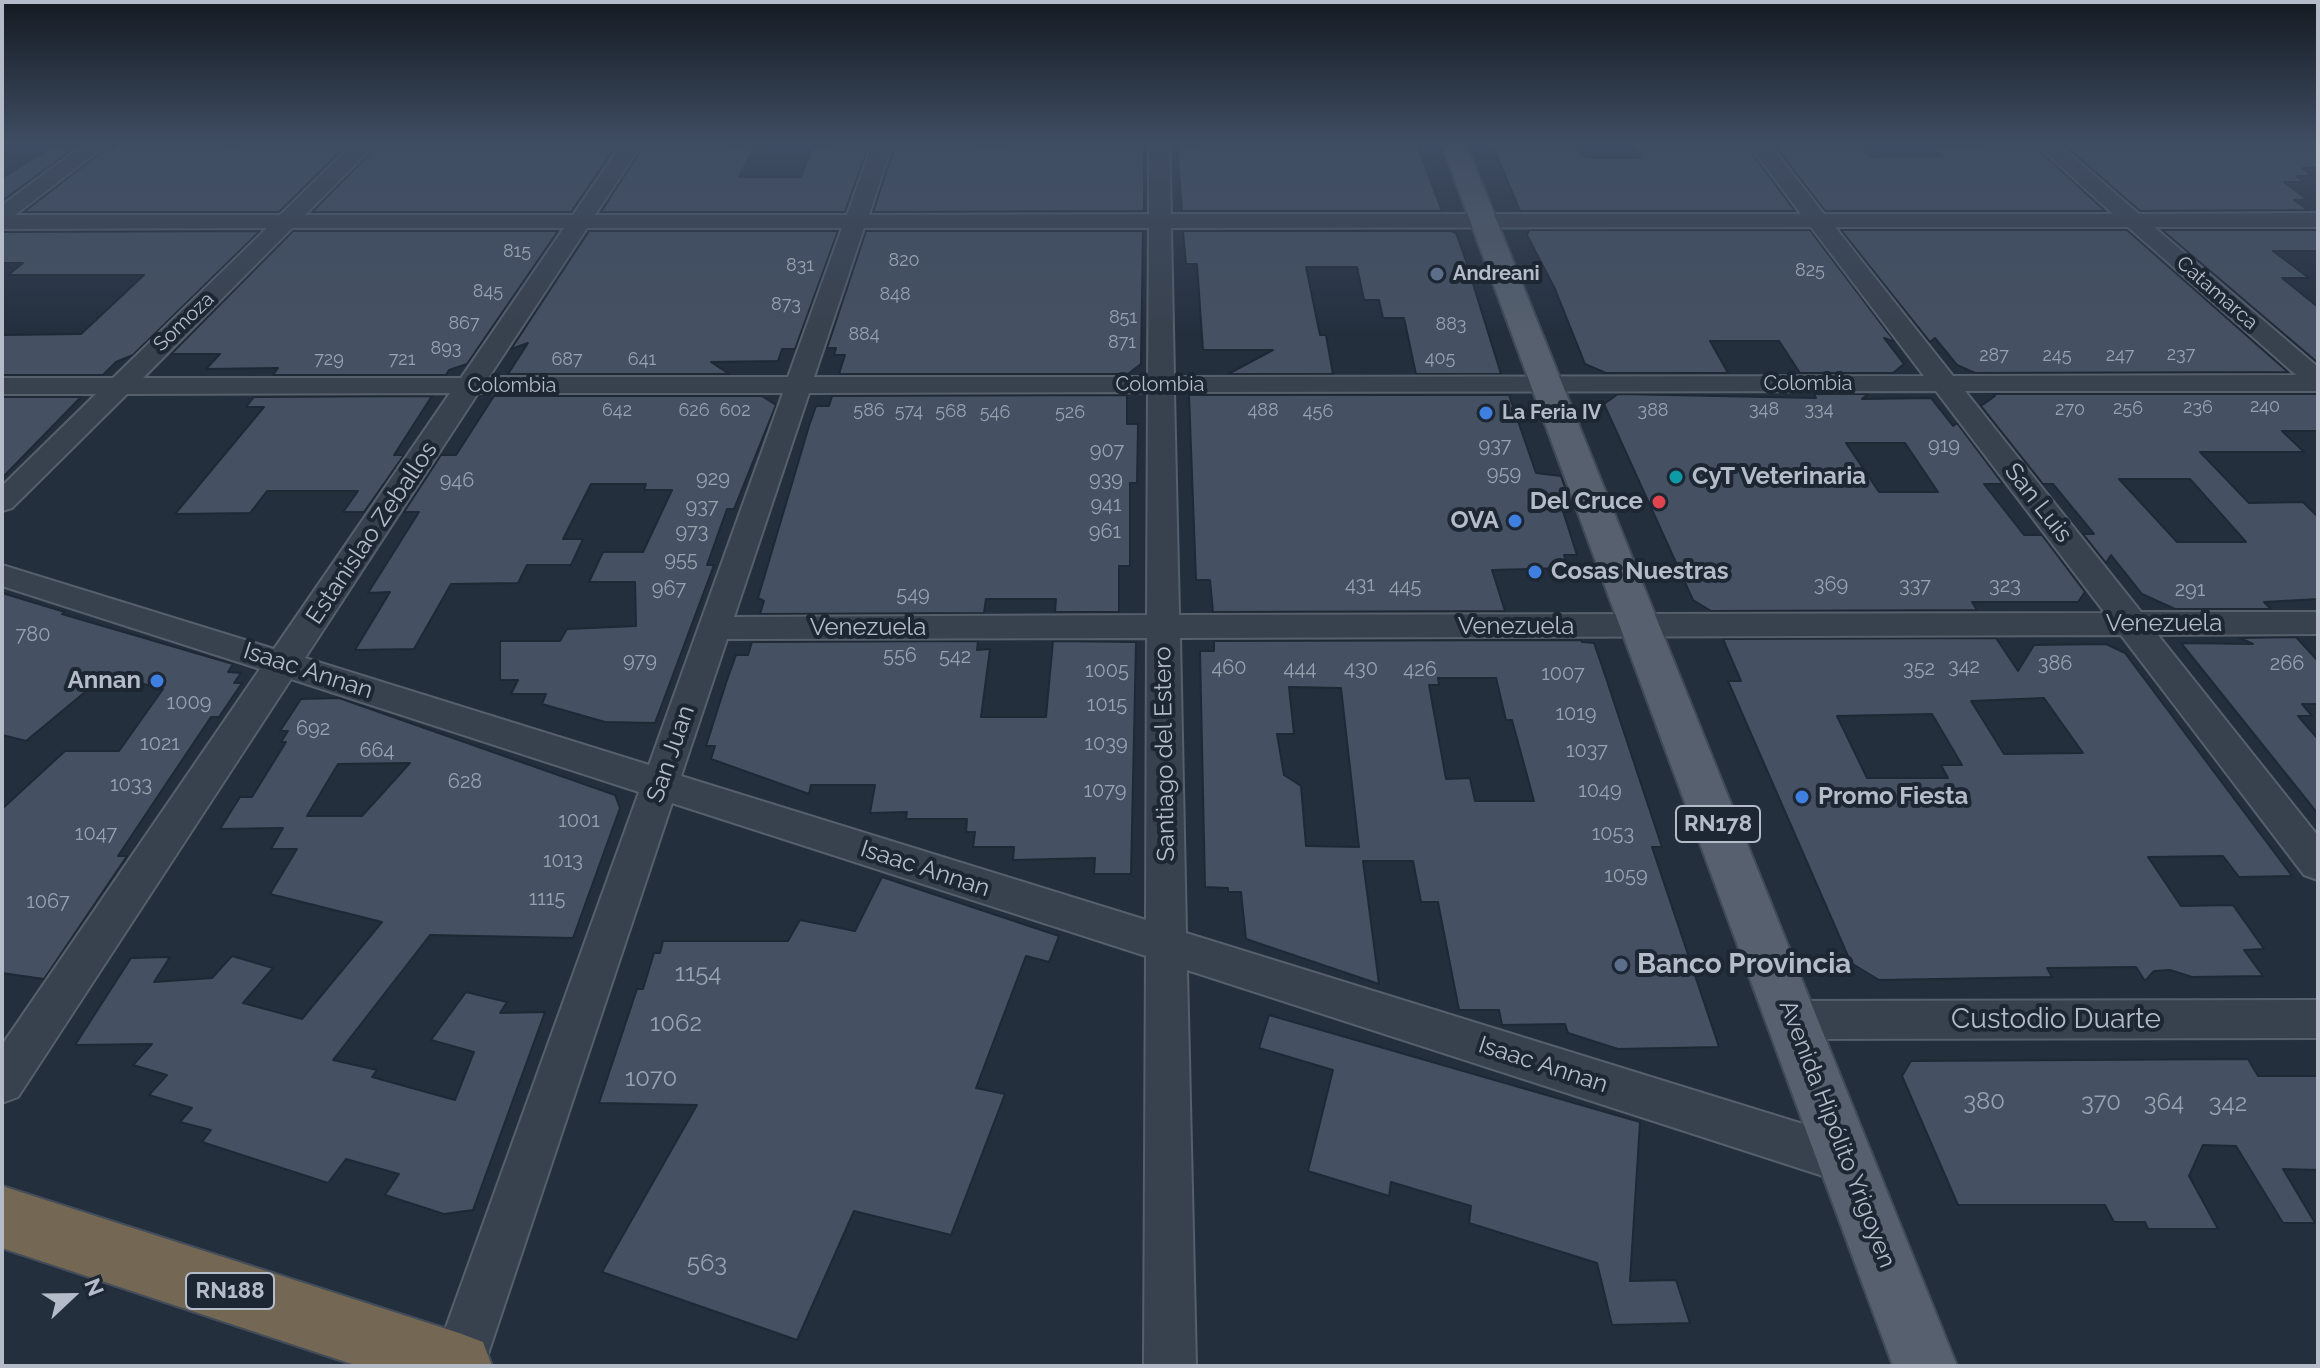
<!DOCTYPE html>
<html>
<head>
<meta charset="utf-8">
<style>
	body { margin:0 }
	#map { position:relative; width:2320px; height:1368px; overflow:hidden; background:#242f3e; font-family:Raleway,sans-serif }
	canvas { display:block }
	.frame { position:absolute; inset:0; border:4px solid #b4bcc9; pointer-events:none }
	.north { position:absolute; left:32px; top:1256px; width:80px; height:80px; -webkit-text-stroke:6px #1d2633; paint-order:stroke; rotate:68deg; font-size:22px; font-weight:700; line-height:32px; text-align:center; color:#b4bcc9 }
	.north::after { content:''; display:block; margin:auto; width:28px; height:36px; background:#b4bcc9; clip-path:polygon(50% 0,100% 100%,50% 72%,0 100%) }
</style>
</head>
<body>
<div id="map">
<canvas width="2320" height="1368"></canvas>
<div class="frame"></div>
<div class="north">N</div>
</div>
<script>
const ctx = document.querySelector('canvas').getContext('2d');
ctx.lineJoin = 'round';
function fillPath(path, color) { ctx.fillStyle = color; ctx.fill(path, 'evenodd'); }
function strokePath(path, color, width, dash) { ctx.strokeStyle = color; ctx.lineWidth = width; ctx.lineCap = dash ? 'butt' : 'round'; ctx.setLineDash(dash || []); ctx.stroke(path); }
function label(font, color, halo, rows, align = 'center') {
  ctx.font = font + ' Raleway,sans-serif'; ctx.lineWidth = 8; ctx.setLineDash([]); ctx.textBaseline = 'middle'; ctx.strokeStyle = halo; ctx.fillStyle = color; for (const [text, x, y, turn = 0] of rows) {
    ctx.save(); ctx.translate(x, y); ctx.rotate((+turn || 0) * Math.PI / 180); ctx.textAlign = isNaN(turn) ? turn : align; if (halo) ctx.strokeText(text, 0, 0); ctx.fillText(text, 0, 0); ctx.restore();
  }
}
const building = new Path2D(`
	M123 142H221L217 146 348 144 279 212H24L106 148H114Z
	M388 142H619L571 212H312L379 144Z
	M646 142H730L727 146H755L739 177H801L812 148 837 149 840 142H870L845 212H601Z
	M896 142H973L972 147H1010L1018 142H1138V147H1144V211L873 212Z
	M1202 142H1416L1442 211H1182L1177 147H1203Z
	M1491 142H1572L1586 158H1641L1633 145 1744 142 1795 211H1520Z
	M1772 142 1861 145 1871 157 1941 156 1932 148H1985L1979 142H2031L2105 211H1825Z
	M2061 142H2298L2318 147V168H2302L2312 176H2296L2304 182H2284L2308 200H2294L2308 210 2140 211Z
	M48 149H73L2 201V178Z
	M1529 230H1810L1895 342 1884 338 1904 364 1893 373H1800L1779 341H1710L1728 373H1606L1585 364 1555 289 1527 235Z
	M1841 230H2127L2288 372 1975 373 1957 365 1935 338 1930 342Z
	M2162 230H2318V251H2273L2309 278H2282L2318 307V363Z
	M260 231 133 355 116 362 103 375H2V335L81 334 144 275H8L23 263H2V232Z
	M293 231H558L467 364 449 370 446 375H273L278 368 206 369 220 354H171Z
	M589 231H838L795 349H782L778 361 711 362 729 374H508L528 343 511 349Z
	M866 231H1143L1141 364 1128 374H839L845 355H834L836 348H827Z
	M1183 231H1451L1456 233 1465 258 1501 374H1416L1404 318H1383L1379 300H1364L1357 267H1306L1320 335H1326L1333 374H1228L1273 350H1203L1197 264H1186Z
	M1618 394 1816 398 1814 394H1868L1862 399 1931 398 1953 426 1957 423 2003 484H1984L2024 535H2042L2085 592 2078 602H1972L1977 610 1711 611 1693 600 1604 404ZM1846 443H1905L1938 492H1879Z
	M1993 394H2318V431H2282L2304 452H2200L2249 503 2303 502 2318 517V599L2264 602 2271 609H2175L2142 594 2111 555 2106 563 2083 534H2094L2053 484H2043L1981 406 1995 396ZM2119 479H2190L2246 542H2177Z
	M1127 395V424H1138L1137 483H1130V566H1119V612H1055L1056 599H986L984 613 760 614 764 601 758 598 809 426 816 406H829L832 396Z
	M1189 395H1509L1536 473 1561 476 1571 505H1561L1577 555H1564L1568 568 1492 570 1505 611 1213 612 1210 580H1196Z
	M432 396 394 455H404L364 512H343L358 491H267L250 513 175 514 264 407H246L254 397Z
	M494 396H762L776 405 734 509H727L707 565H714L655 723 605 722 542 704 546 694H511L518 680H500V641H560L567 629 636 626 635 582H589L603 552H643L672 490H644L646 484H591L563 539H583L571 565H527L518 583 451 584 414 649 355 650 390 592 368 593 419 512H404L441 455H456Z
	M2 397H81L2 478Z
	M2 593 65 612 62 614 233 664 228 672 241 673 234 683H242L219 717H211L164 787 118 856H127L44 979 2 973V809L65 751H119L163 689 125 679 102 678 26 741 2 735Z
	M2296 637 2318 661V704H2302L2312 716H2298L2318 739V814L2181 643 2253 644 2240 638Z
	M1996 638 2018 671 2034 645 2106 644 2125 653 2292 876 2239 877 2223 856 2148 857 2181 906 2233 905 2264 949 2244 950 2263 976 2192 977 2170 970 2154 971 2145 981 2136 967 2047 968 2052 977 1879 980 1851 963 1728 681H1741L1723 639ZM2044 698 2083 753 2004 754 1971 701ZM1932 714 1962 765H1941L1948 778H1867L1837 716Z
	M1581 640 1582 642 1594 643 1602 666 1662 847H1652L1719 1047 1618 1049 1568 1033 1565 1024 1502 1025 1499 1010H1459L1438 902H1421L1413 861H1363L1379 984 1246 939 1241 892H1228V888L1205 887 1200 651H1214V641ZM1438 678H1496L1506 720H1512L1534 801H1475L1470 778 1446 779 1429 685H1439ZM1289 687 1341 688 1359 847 1306 846 1301 786 1284 775 1277 734H1294Z
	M978 641 977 650 990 649 981 717H1046L1053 641 1136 642 1131 874H1094L1095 858 1013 860 1014 847H973L975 832H966L967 819H906L907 812 870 813 875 785H811L809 794 711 759 715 746H706L726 683 736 655H748L752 642Z
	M339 698 615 795 620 808 573 938 430 935 333 1060 377 1070 372 1077 455 1100 474 1052 431 1040 466 992 507 1002 500 1013 545 1012 473 1210 444 1214 385 1195 399 1174 346 1159 328 1183 202 1142 211 1130 180 1122 192 1108 149 1095 167 1075 133 1065 152 1044 75 1045 131 958 170 957 154 982 212 978 232 956 273 968 243 1003 302 1019 382 922 270 894 297 849H271L283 828 220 829 240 797H252L286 742H281L288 731H280L301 699ZM410 763 362 816H307L338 764Z
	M882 877 1059 936 1049 962 1026 956 976 1088 1005 1094 951 1235 854 1211 797 1340 602 1272 697 1105 599 1103 637 989H643L654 953H660L663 941H788L800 920 855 931Z
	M1269 1015 1640 1122 1630 1281 1676 1280 1690 1323 1612 1325 1597 1263 1469 1223 1471 1206 1391 1182 1389 1196 1308 1171 1333 1070 1259 1048Z
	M2248 1059 2258 1076H2318V1170L2283 1169 2315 1223H2283L2236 1146 2203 1145 2189 1176 2218 1229H2148L2145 1222H2114L2105 1205H1958L1902 1076 1911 1061Z`);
fillPath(building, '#455162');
strokePath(building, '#1f2835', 2);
const minor = new Path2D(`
	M87 142H110L15 215H280L355 142H377L305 215H573L623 142H643L595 215H847L873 142H893L869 215 1149 214V142H1169L1171 214H1801L1747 142H1768L1824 214H2113L2034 142H2056L2139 214 2318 213V227H2154L2318 367V391H1965L2141 612H2318V634L2158 635 2318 836V880L2304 875 2121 635 1180 638 1186 933 1848 1138 1864 1145 1871 1161 1864 1177 1848 1184 1187 970 1196 1366H1144L1146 956 672 803 484 1366H432L639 792 291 679 18 1097 2 1103V1045L260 669 2 586V565L274 649 450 393 127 394 12 508 2 511V486L96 394H2V378H113L267 228 2 229V205ZM1811 227 1924 376 1174 377 1171 228ZM1835 227H2128L2296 375 1953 376ZM292 228H564L461 378H143ZM587 228H842L788 377H489ZM864 228H1149L1148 377H814ZM1936 391 2105 613 1179 615 1174 392ZM1148 392 1147 615 734 617 809 393ZM478 393H783L649 765 305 658ZM1147 638 1146 920 681 776 727 639Z
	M2318 1000V1038L1793 1039 1778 1034 1772 1020 1778 1006 1793 1001Z`);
const major = new Path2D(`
	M1441 142H1465L1957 1366H1893Z`);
const highway = new Path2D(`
	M2 1186 459 1333 483 1342 492 1366H358L2 1248Z`);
strokePath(minor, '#565f6c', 4);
strokePath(major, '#414a57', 4);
strokePath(highway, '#434c59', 4);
fillPath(minor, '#38414e');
fillPath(major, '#56606e');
fillPath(highway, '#746855');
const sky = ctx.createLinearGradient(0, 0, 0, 334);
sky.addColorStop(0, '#141a22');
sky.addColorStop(0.43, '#3f4d63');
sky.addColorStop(1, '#3f4d6300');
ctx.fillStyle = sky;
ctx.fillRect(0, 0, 2320, 334);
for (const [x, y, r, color] of [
	[1437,274,8,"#5c6f8a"],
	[1486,413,8,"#3f7fe0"],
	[1676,477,8,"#0f9aa8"],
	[1659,502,8,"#e0444e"],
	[1515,521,8,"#3f7fe0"],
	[1535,572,8,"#3f7fe0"],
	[157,681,8,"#3f7fe0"],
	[1802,797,8,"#3f7fe0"],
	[1621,965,8,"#5c6f8a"]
]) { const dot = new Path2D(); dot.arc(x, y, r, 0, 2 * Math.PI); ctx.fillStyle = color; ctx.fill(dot); strokePath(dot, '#1d2633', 3); }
label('18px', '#98a1af', null, [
	["815",517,252],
	["820",904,261],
	["831",800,266],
	["825",1810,271],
	["845",488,292],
	["848",895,295],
	["873",786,305],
	["851",1123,318],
	["867",464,324],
	["883",1451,325],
	["884",864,335],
	["871",1122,343],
	["893",446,349],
	["237",2181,355],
	["287",1994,356],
	["245",2057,356],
	["247",2120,356],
	["405",1440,359],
	["729",329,360],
	["721",402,360],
	["687",567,360],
	["641",642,360],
	["240",2265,407],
	["236",2198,408],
	["256",2128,409],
	["348",1764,410],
	["334",1819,410],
	["270",2070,410],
	["642",617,411],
	["626",694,411],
	["602",735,411],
	["586",869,411],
	["488",1263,411],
	["388",1653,411],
	["574",909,412],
	["568",951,412],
	["456",1318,412],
	["546",995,413],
	["526",1070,413]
]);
label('bold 20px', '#b4bcc9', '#1d2633', [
	["Andreani",1453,274],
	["La Feria IV",1502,413]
], 'left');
label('20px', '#b4bcc9', '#1d2633', [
	["Catamarca",2217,293,41],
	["Somoza",184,322,-44],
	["Colombia",1808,384],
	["Colombia",1160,385],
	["Colombia",512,386]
]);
label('20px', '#98a1af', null, [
	["937",1495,446],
	["919",1944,446],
	["907",1107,451],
	["959",1504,474],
	["929",713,479],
	["939",1106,480],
	["946",457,481],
	["941",1106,505],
	["937",702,507],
	["973",692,532],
	["961",1105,532],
	["955",681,560],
	["431",1360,585],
	["369",1831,585],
	["337",1915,586],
	["323",2005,586],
	["445",1405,587],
	["967",669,589],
	["291",2190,590],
	["549",913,595],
	["780",33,635],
	["556",900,656],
	["542",955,657],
	["979",640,661],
	["386",2055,664],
	["266",2287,664],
	["342",1964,667],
	["460",1229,668],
	["444",1300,669],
	["430",1361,669],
	["352",1919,669],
	["426",1420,670],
	["1005",1107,671],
	["1007",1563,674],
	["1009",189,703],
	["1015",1107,705],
	["1019",1576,714],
	["692",313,729],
	["1021",160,744],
	["1039",1106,744],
	["664",377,751],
	["1037",1587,751],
	["628",465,782],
	["1033",131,785],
	["1079",1105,791],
	["1049",1600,791],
	["1001",579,821],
	["1047",96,834],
	["1053",1613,834],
	["1013",563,861],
	["1059",1626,876],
	["1115",547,899],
	["1067",48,902]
]);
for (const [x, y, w] of [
	[1718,824,84],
	[230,1291,88]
]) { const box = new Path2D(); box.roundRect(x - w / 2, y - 18, w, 36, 6); ctx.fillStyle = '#1d2633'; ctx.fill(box); strokePath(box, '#b4bcc9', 2); }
label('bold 22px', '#b4bcc9', null, [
	["RN178",1718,824],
	["RN188",230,1291]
]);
label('bold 24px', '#b4bcc9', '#1d2633', [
	["CyT Veterinaria",1692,477],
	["Del Cruce",1643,502,"right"],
	["OVA",1499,521,"right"],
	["Cosas Nuestras",1551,572],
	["Annan",141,681,"right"],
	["Promo Fiesta",1818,797]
], 'left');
label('24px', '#b4bcc9', '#1d2633', [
	["San Luis",2038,503,52],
	["Estanislao Zeballos",372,533,-56],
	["Venezuela",2164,624],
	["Venezuela",1516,627],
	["Venezuela",868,628],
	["Isaac Annan",308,671,18],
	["San Juan",671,754,-71],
	["Santiago del Estero",1165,754,-91],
	["Isaac Annan",925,869,18],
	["Isaac Annan",1543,1065,18],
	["Avenida Hipólito Yrigoyen",1837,1134,69]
]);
label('24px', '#98a1af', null, [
	["1154",698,974],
	["1062",676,1024],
	["1070",651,1079],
	["380",1984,1102],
	["370",2101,1103],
	["364",2164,1103],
	["342",2228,1104],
	["563",707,1264]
]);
label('bold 28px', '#b4bcc9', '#1d2633', [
	["Banco Provincia",1637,965]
], 'left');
label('28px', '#b4bcc9', '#1d2633', [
	["Custodio Duarte",2056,1020]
]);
</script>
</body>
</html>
